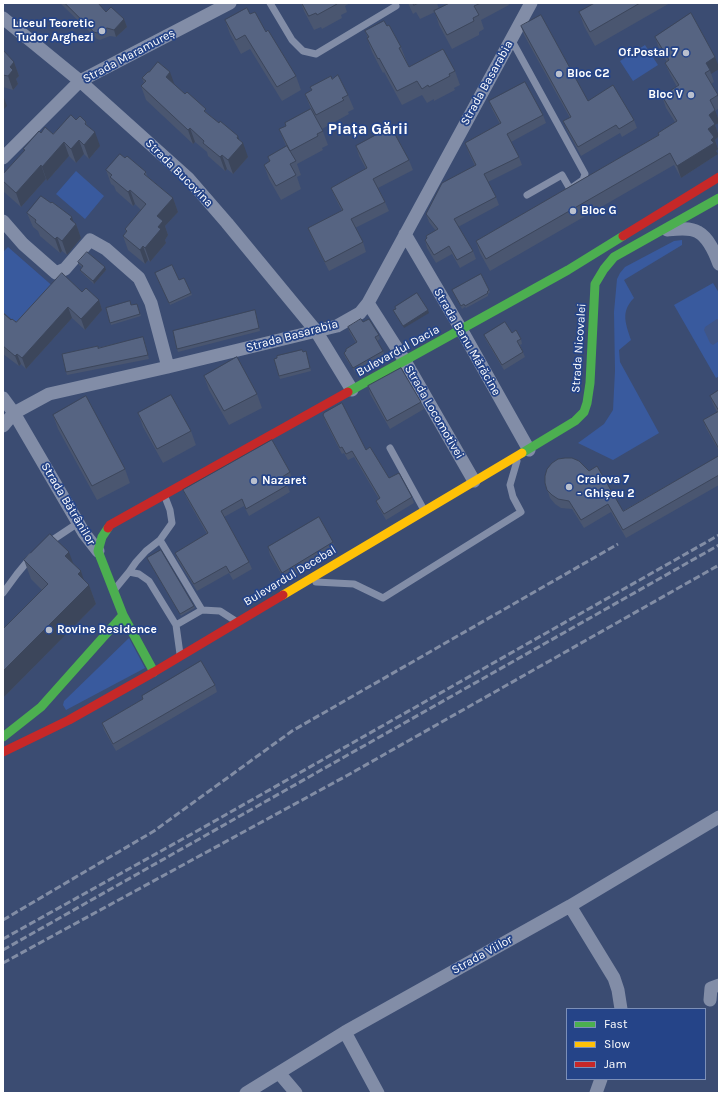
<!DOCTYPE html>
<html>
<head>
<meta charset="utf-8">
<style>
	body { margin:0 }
	#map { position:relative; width:722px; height:1096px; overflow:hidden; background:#3b4c72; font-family:Karla,sans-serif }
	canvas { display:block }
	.frame { position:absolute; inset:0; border:4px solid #fff; pointer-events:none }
	.legend { position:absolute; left:566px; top:1008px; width:140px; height:72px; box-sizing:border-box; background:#254488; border:1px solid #7c8fb8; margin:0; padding:5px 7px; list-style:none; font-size:12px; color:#fff }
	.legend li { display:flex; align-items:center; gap:8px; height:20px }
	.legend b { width:20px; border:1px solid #7c8fb8 }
</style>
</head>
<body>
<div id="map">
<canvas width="722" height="1096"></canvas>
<div class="frame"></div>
<ul class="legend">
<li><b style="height:5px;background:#4caf50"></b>Fast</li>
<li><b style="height:5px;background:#ffc107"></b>Slow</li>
<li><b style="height:5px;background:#c62828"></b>Jam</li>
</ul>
</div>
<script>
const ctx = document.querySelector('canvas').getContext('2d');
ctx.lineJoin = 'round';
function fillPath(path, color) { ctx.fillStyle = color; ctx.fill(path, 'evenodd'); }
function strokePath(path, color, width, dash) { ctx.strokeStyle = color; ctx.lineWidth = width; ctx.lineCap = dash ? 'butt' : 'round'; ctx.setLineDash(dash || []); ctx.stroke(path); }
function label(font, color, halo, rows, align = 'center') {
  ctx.font = font + ' Karla,sans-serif'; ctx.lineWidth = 3.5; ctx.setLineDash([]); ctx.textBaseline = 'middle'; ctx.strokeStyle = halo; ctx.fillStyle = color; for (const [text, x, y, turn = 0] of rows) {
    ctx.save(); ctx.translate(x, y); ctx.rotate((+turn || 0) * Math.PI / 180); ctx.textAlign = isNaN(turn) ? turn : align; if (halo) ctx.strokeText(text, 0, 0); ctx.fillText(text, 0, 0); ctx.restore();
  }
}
fillPath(new Path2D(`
	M645 45 658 65 633 81 620 61Z
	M76 171 104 196 85 219 56 194Z
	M682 240V245L624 280 634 298C620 312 626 324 631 340L619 350 620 362 659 433 613 460 578 443 604 424 613 410 615 371 614 312 617 279 620 273 625 267 674 241Z
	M8 247 56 289 22 328 3 312V252Z
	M713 283 719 293V376L716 378 674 305Z
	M129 638 145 668 66 710 63 705 64 701Z`), '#395a9e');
fillPath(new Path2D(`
	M717 319 719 320V341L713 345 710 343 704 330 705 327Z`), '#405687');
strokePath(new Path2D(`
	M270 3 292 40 303 51 316 54 396 6
	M511 39 585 174 583 180 570 189 562 175 527 195
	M390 448 424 510
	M160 540 202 610 220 611 234 620
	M48 543 78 523
	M129 572 136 562 146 551 160 540 172 523 170 510 165 497
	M316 582 354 584 383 598 521 512 513 497 510 485 517 461
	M115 589 129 572 139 574 149 581 176 625 180 654
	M3 593 17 574 31 557
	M176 625 202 610`), '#828da7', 7);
strokePath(new Path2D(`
	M3 18 80 81 188 178 227 223 316 331 352 390
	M3 158 80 81 230 3
	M3 221 23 244 56 273 65 269 90 240 106 249 139 278 151 303 168 367
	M667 230C676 229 690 227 698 232 709 238 715 253 719 264
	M405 234 465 336 529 450
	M368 303 405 361 474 481
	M3 398 14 413 84 533 98 551
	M3 426 14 413 49 394 168 367 337 326 360 313 368 303 531 3
	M570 906 614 978 618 990 621 1009
	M710 1000 711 988 719 985
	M345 1032 378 1093
	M279 1073 296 1093
	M246 1093 345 1032 570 906 719 817
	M596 1093 601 1079`), '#828da7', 13);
strokePath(new Path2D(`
	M348 392 568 270 623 236
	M522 453 575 421 584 412 587 403 590 383 595 284 604 269 614 257 719 198
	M108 528 102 537 98 551 123 615 154 672
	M3 737 41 707 123 615`), '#4caf50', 9);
strokePath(new Path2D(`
	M283 595 522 453`), '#ffc107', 9);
strokePath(new Path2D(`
	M623 236 719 177
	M108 528 110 525 348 392
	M3 752 69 720 154 672 283 595`), '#c62828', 9);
strokePath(new Path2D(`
	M3 920 154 831 292 731 618 544
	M3 939 197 831 719 535
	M3 950 719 545
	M3 963 348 775 719 565`), '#828da5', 3, [7, 3]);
fillPath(new Path2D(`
	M60 3H98L106 12 124 19 127 27 116 37 110 36 100 40 97 39Z
	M301 3H350L345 6 347 12 341 15 342 18 322 29 321 27 314 30 304 11Z
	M408 3H437L439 9 450 3H508L509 5 481 20 484 29 479 32V35L452 49 439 25 435 12 420 19 416 12 413 14Z
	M595 3H670L595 46 584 26 579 12Z
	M691 13 714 82 711 84 719 99V108L715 111 719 121V123L715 125 719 136 715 140 718 149 716 151 718 154 681 178 674 165 490 271 480 253 476 241 659 135 658 133 675 122 666 108 662 96 677 87 670 74 665 63 667 62 659 48 655 37Z
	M250 14 266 32 296 76 301 90 282 101 250 49 241 54 230 34 225 20Z
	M387 26 401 47 406 60 409 67 455 71 460 85 454 88 455 90 434 101V99L427 103 422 95 402 105 384 72 383 73 372 52 367 38H368L365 31Z
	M521 26 588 101 634 120 637 128 622 137 620 133 581 156 567 130 563 121 570 118 524 35Z
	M3 50 14 62 19 76 16 79 18 84 13 90 3 87Z
	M142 78 175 85 219 123 240 140 248 157 233 174 227 169 225 171 208 156 207 152 195 142 193 144 146 100 141 86 144 83Z
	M332 79 348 95 354 109 348 112 349 114 322 129 328 145 322 148 323 150 297 164 301 175 297 177 301 189 281 200 269 179 264 165 269 162 268 157 286 146 279 129 286 126 285 123 311 109 305 94 312 90 310 87Z
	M489 101 543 115 546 123 511 142 519 157 522 165 488 182 496 197 499 205 458 227 473 251 476 259 460 268 452 254 436 263 427 248 425 240 427 238 426 236 436 231 429 222 426 214 475 166 468 151 465 143 500 124 492 109Z
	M76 120 86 122 87 126 100 146 89 159 84 154 76 163 69 156 47 181 46 179 21 207 4 192 3 188V174L24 151 23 149 41 133 53 134Z
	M356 146 409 160 413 170 378 188 385 202 389 211 355 228 363 242 366 252 329 271 312 238 308 228 342 211 335 197 331 188 366 169 359 156Z
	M125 158 146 172 147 176 173 198 178 212 165 226 168 235 165 240 166 243 150 262 148 260 145 264 128 250 123 236 126 232 125 229 141 210 135 204 133 206 116 191 114 186 111 184 106 170Z
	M27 213 73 222 76 224 81 238 67 255 62 251 60 253 40 236 38 231 33 227Z
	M78 262 106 270 94 284 81 272 80 270 82 267 79 265Z
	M156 276 179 280 191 293 192 295 170 305Z
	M452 290H489L490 292 488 294V296L466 308 465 307 462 309Z
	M82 292 99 300 102 310 85 330 72 318 26 369 21 364 19 366 3 354V313L11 320 16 322Z
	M137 304 141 316 111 325 106 308 132 305Z
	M255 310 260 331 178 352 177 349Z
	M363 322 379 335 380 339 377 341 383 351 385 356 355 372 345 357 344 353 356 343 349 331 348 327Z
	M512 333 521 339 522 344 520 345 523 352 525 357 504 370 486 340 484 335Z
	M144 340 149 359 67 375 66 372 98 348Z
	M306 351 311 371 280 379 279 376 277 358Z
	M204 376 257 394 262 408 229 425 209 390Z
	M368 386 421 402 424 409 390 429 370 394Z
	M719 390V451L706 428 703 420 717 412 713 404 710 396Z
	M138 413 191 431 196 445 163 463 143 427Z
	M53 415 125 469 130 483 97 500 58 429Z
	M323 415 366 450 389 478 412 497 414 503 386 520 378 506 376 501 379 499 354 457 348 460 344 453 342 454 325 421Z
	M719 456V485L626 538 611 512 584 528 572 509 561 508 555 504 550 498 545 483V476L623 511Z
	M290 472 292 479 286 483 290 492 249 516 244 506 224 517 249 562 252 569 233 580 229 573 197 591 177 559 175 553 207 534 186 497 183 490Z
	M333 542 336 550 285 580 270 555 268 547Z
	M147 558 194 606 195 608 181 616Z
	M24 560 73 564 81 571 83 579 89 585 96 604 3 698V629L42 590 31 579Z
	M215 685 217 692 116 751 104 730 102 723 143 699 142 696Z`), '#4a5670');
fillPath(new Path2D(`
	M124 19 127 27 116 37 114 30Z
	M715 57 719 67V69L711 74 710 70 706 63Z
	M14 62 19 76 16 79 18 84 13 90 8 76 10 67Z
	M170 72 175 86 166 77Z
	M3 95 7 106 3 110Z
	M715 110 719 121V123L715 125 719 136 715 140 718 149 716 151 718 154 681 178 677 166 709 115Z
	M190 128 195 142 193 144 188 130Z
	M95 132 100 146 89 159 84 145Z
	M238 136 241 145 243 143 248 157 233 174 228 160 237 138Z
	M79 140 84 154 76 163 71 149Z
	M64 142 69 156 47 181 42 167Z
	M222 155 227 169 225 171 220 157Z
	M41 165 46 179 21 207 16 193Z
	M130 190 135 204 133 206 128 192Z
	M173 198 178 212 165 226 168 235 165 240 166 243 150 262 145 248 157 216Z
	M72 217 75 226 76 224 81 238 67 255 62 241 70 219Z
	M57 237 62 251 60 253 55 239Z
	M143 246 148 260 145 264 140 250Z
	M105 267 106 270 94 284 93 281Z
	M99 300 102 310 85 330 81 319Z
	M68 307 72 318 26 369 22 358Z
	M428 310 429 313 404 328 403 326Z
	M17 354 21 364 19 366 15 356Z
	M69 552 76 571 65 556Z
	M81 571 86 587 89 585 96 604 3 698V671L78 574Z`), '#3c465b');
const building = new Path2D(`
	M65 3H98L106 12 111 7 124 19 114 30 107 28 97 33 94 32Z
	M302 3H337V4L317 15 316 13 309 16Z
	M413 3H419L414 5Z
	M450 3H481L474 6 479 15 473 18 474 21 447 35 434 11Z
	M595 3H640L590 32 579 12Z
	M247 8 250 14 255 12 266 32 268 30 296 76 277 87 245 35 236 40 225 20Z
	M691 13 715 57 706 63 710 70 705 73 718 95 710 100 715 110 709 115 715 124 708 129 714 137 711 140 714 143 677 166 670 153 486 259 476 241 659 135 658 133 677 121 662 96 679 85 665 63 669 60 655 37Z
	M541 15 588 101 613 85 634 120 619 129 616 125 578 147 563 121 571 117 521 26Z
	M384 21 387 26 389 25 401 47 399 48 409 67 443 49 455 71 449 74 450 76 429 87 428 85 422 89 417 81 397 91 379 58 378 59 367 38 369 37 365 31Z
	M3 50 14 62 10 67 13 70 8 76 3 75Z
	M158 62 170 72 166 77 185 94 187 92 206 109 204 111 219 123 220 121 238 136 237 138 243 143 228 160 222 155 220 157 203 143 204 141 190 128 188 130 141 86 146 81 142 78 148 72H149Z
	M338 75 348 95 342 98 344 100 316 115 305 94 312 90 310 87 331 76 332 79Z
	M525 82 543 115 507 134 519 157 484 174 496 197 454 219 473 251 457 260 449 246 434 255 425 240 427 238 426 236 438 229 426 214 442 183 476 165 465 143 501 123 489 101Z
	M311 109 323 131 317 134 318 136 290 151 279 129 286 126 285 123Z
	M71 115 76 120 80 116 86 122 85 124 95 132 84 145 79 140 71 149 64 142 42 167 41 165 16 193 3 181V174L25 150 23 149 39 131 41 133 45 127 53 134Z
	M391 127 409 160 373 179 385 202 351 219 363 242 325 262 308 228 343 210 331 188 367 168 356 146Z
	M287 146 296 161 290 164 296 175 276 186 264 165 270 161 268 157Z
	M120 154 125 158 127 156 146 172 144 174 173 198 157 216 163 221 158 227 161 229 145 248 143 246 140 250 123 236 127 231 125 229 146 204 130 190 128 192 110 177 112 175 106 170Z
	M41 196 51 203 52 202 72 217 70 219 76 224 62 241 57 237 55 239 35 222 36 220 27 213Z
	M87 252 105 267 93 281 80 270 83 266 78 262Z
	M172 265 179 280 184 278 191 293 169 303 155 273Z
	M62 273 82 292 86 288 99 300 81 319 68 307 22 358 17 354 15 356 3 346V313L11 320 12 319 16 322Z
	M481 274 489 290 487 292 488 293 465 306 464 304 461 306 452 290Z
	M417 293 428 310 403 326 393 310 396 309 395 307Z
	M130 301 131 305 137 304 140 314 110 323 106 308Z
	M255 310 259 328 177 349 173 331Z
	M361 319 363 322 369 319 379 335 375 337 383 351 353 368 344 353 346 351V349L357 342 348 327Z
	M505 322 512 333 516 330 521 339 517 341 523 352 502 365 484 335Z
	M143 337 148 355 66 372 62 354 98 346V348Z
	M302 350 303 352 306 351 310 368 279 376 274 359 277 358V356Z
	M237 357 257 394 224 411 204 376Z
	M401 368 421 402 387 421 368 386Z
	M719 390V449L703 420 719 411 710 396Z
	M171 395 191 431 157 449 138 413Z
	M86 396 125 469 92 486 53 415Z
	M342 403 366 450 370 447 389 478 399 473 412 497 384 514 376 501 380 498 352 451 346 454 342 447 340 448 323 415 324 413Z
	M272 440 290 472 282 477 288 485 246 509 242 499 221 511 249 562 230 573 226 566 194 584 175 553 208 533 183 490Z
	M719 456V475L623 530 608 504 581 520 569 501 558 499 552 495 547 490 545 483V476L547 469 552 463 558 459 565 458H572L579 461 589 471 597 466 623 511Z
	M319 517 333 542 282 573 268 547Z
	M50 534 69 552 65 556 81 571 78 574 89 585 3 671V629L48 584 24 560Z
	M161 550 194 606 180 614 147 558Z
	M201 661 215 685 113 744 102 723 143 699 142 696Z`);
fillPath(building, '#566482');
strokePath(building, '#3c465b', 1);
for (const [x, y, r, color] of [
	[102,31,4,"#bac0ce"],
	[686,53,4,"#bac0ce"],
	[559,74,4,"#bac0ce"],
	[691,95,4,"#bac0ce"],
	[573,211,4,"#bac0ce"],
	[254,481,4,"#bac0ce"],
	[569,487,4,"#bac0ce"],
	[49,630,4,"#bac0ce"]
]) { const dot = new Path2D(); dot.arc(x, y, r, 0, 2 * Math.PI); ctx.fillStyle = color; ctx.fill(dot); strokePath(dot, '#254488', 1.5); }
label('bold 12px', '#fff', '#254488', [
	["Liceul Teoretic",94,24,"right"],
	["Tudor Arghezi",94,38,"right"],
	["Of.Postal 7",678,53,"right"],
	["Bloc C2",567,74],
	["Bloc V",683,95,"right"],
	["Bloc G",581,211],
	["Craiova 7",577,480],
	["- Ghișeu 2",577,494],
	["Nazaret",262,481],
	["Rovine Residence",57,630]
], 'left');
label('12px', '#fff', '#254488', [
	["Strada Maramureș",129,56,-28],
	["Strada Basarabia",487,83,-61],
	["Strada Bucovina",179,173,45],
	["Strada Basarabia",292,336,-15],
	["Strada Banu Mărăcine",467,342,60],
	["Strada Nicovalei",579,348,-86],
	["Bulevardul Dacia",398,351,-29],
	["Strada Locomotivei",434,412,60],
	["Strada Bătrânilor",68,504,59],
	["Bulevardul Decebal",290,576,-31],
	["Strada Viilor",482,955,-29]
]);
label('bold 16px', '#fff', '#254488', [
	["Piața Gării",368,129]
]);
</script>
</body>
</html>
